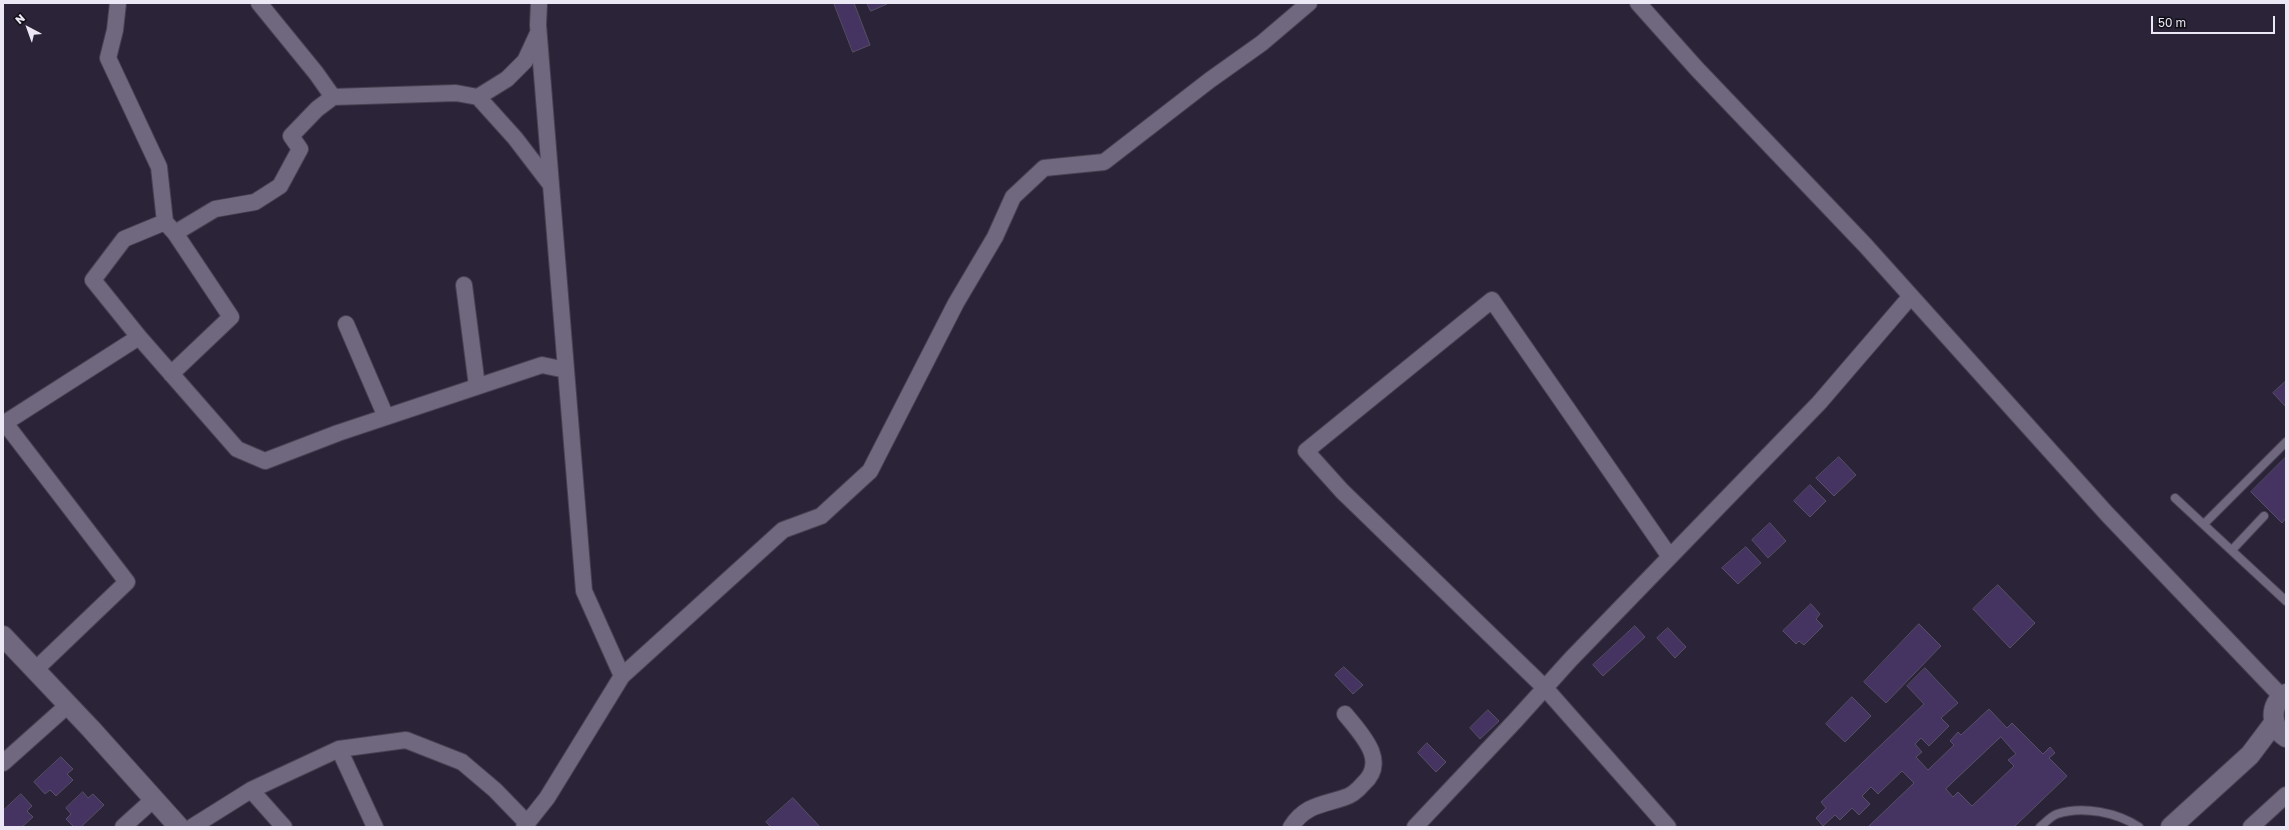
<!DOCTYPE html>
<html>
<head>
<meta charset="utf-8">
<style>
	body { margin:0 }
	#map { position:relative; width:2289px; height:830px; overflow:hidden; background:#2b2438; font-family:"Golos Text",sans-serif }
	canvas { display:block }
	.frame { position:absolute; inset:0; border:4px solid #ebe7f4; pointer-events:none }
	.north { position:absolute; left:8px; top:8px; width:40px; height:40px; -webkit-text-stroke:3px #120f18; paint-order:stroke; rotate:319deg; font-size:11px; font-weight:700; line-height:16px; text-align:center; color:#ebe7f4 }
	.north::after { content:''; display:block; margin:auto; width:14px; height:18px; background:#ebe7f4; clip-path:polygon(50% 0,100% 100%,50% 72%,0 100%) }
	.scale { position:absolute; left:2151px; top:16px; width:124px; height:18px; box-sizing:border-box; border:2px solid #ebe7f4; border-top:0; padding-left:5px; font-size:12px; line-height:14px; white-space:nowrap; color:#ebe7f4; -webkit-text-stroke:3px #120f18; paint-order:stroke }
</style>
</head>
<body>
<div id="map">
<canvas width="2289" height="830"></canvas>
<div class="frame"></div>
<div class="north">N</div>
<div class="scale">50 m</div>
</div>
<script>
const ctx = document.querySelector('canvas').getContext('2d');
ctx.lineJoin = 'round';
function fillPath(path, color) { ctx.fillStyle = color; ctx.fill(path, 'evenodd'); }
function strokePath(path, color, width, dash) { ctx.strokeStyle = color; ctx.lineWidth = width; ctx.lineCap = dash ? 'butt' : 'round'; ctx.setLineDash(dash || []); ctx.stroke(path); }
const building = new Path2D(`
	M834 3H854L870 45 853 52Z
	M867 3H886L887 4 871 11Z
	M2286 381V407L2273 393Z
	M1839 457 1856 475 1834 496 1816 478Z
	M2286 457V518L2282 523 2251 492Z
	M1810 485 1826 501 1810 517 1794 501Z
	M1770 523 1786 541 1768 558 1752 540Z
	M1746 547 1761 563 1738 584 1722 568Z
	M1998 585 2035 623 2010 648 1973 609Z
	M1811 604 1820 614 1816 619 1823 626 1804 645 1799 641 1796 644 1783 631Z
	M1919 624 1941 646 1886 703 1864 682Z
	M1635 626 1645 637 1603 676 1593 665Z
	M1668 628 1686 647 1675 658 1657 638Z
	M1344 667 1363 685 1353 694 1335 675Z
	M1925 668 1958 703 1941 718 1949 726 1929 746 1921 738 1915 744 1922 752 1916 757 1928 770 1954 745 1950 741 1958 732 1961 735 1989 709 2007 728 2012 723 2043 754 2050 747 2055 753 2049 758 2067 776 2014 827H1868L1914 783 1902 771 1878 794 1871 787 1862 796 1870 804 1859 815 1852 808 1840 820 1835 815 1823 826 1816 818 1826 808 1821 802 1924 704 1907 686ZM2001 737 2016 754 2008 760 2014 766 1972 806 1958 792 1953 797 1946 789Z
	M1852 697 1871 716 1845 742 1826 724Z
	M1488 710 1499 721 1480 739 1470 728Z
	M1427 743 1446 762 1436 772 1418 753Z
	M61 757 73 769 67 774 73 780 56 796 50 790 45 794 34 782Z
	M83 792 88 798 93 794 104 805 81 827H74L66 819 71 814 66 808Z
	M21 794 32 806 27 811 33 817 22 827H3V811Z
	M793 798 820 827H771L766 822Z`);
fillPath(building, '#453461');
strokePath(building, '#564f65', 1);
const service = new Path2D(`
	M2175 498 2286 601
	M2204 524 2286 442
	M2232 550 2264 516
	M2040 827C2045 823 2051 816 2057 814 2083 805 2118 813 2139 827`);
const minor = new Path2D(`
	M118 3 115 30 108 58 159 167 165 222 124 239 93 280 139 337
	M1638 3 1697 69 1865 245 2107 514 2282 697
	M333 97 456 93 478 97 515 138 551 185
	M478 97 507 79 525 61 538 33
	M165 222 175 233 215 209 255 202 280 186 300 149 291 136 317 109 333 97 316 73 259 3
	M464 285 477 386
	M346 324 386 417
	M171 374 231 317 175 233
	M5 423 127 582 35 670
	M3 424 139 337 237 449 265 461 338 433 542 365 566 370
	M622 676 783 530 821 516 870 471 956 303 995 237 1013 197 1044 168 1104 162 1210 80 1262 43 1309 3
	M339 749 375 827
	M3 763 68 705
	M251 790 339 749 406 740 462 762 495 790 527 823
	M123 827 154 799
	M192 827 251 790 284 827
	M524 827 547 798 622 676 584 591 538 25 539 3
	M1291 827C1305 805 1322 805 1343 798 1351 796 1358 790 1363 784 1389 761 1361 734 1345 714
	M1415 827 1515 721 1571 659 1819 403 1911 296
	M1668 827 1545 688 1342 491 1306 451 1492 300 1670 557
	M2251 827 2286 795`);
const tertiary = new Path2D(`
	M3 636 91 729 179 827
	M2286 694C2269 704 2270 727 2286 737
	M2171 827 2250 755 2274 723`);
strokePath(service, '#484152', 10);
strokePath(minor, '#484152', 18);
strokePath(tertiary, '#484152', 22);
strokePath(service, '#70687f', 8);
strokePath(minor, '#70687f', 16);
strokePath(tertiary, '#70687f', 20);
</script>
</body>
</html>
